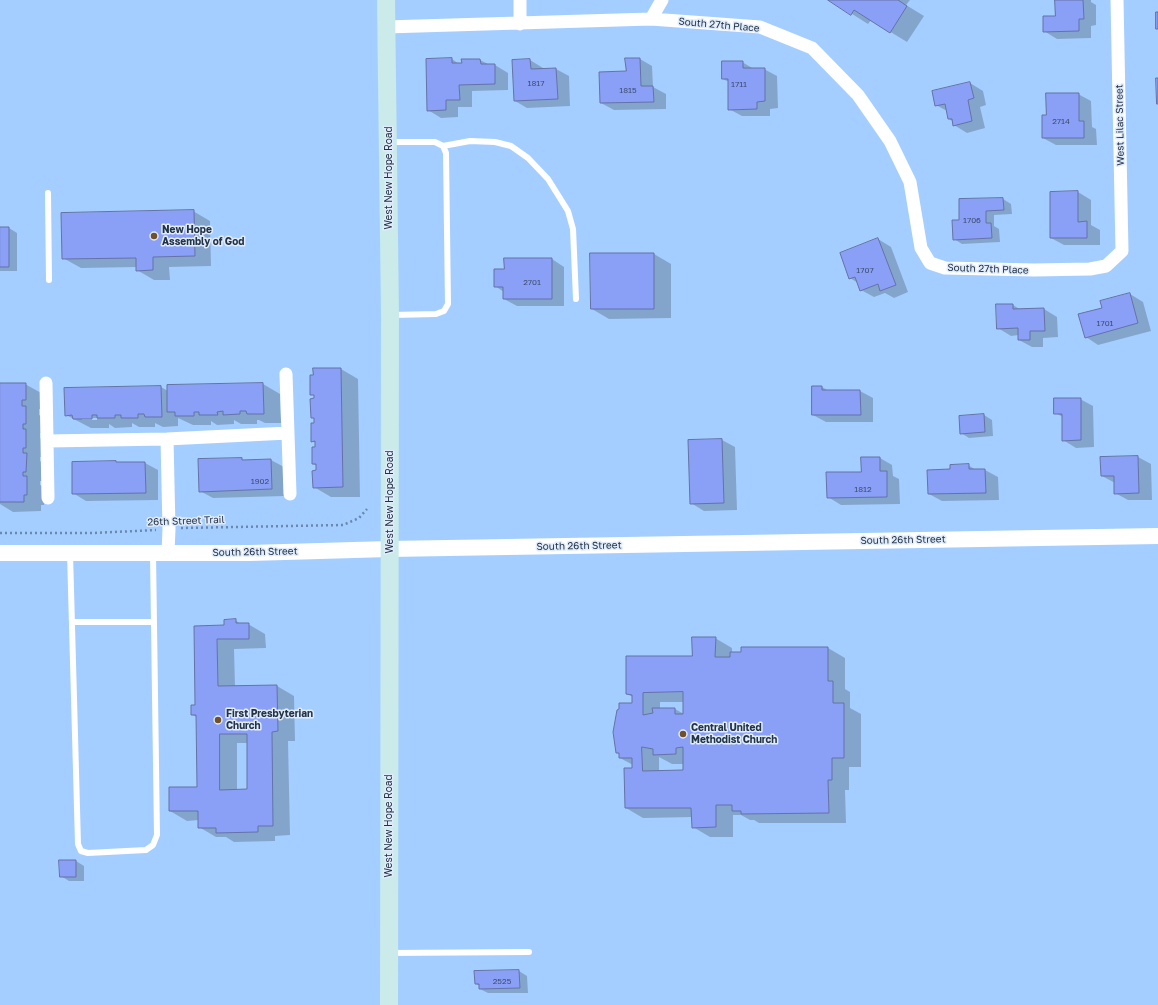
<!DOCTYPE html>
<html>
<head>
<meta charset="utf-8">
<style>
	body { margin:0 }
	canvas { display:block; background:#a4ceff }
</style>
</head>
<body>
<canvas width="1158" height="1005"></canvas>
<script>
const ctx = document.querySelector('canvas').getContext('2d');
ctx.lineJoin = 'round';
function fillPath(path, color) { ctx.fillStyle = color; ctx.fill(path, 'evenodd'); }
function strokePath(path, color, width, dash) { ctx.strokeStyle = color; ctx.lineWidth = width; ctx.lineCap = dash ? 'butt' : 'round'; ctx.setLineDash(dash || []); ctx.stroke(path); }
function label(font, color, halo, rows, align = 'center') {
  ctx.font = font + ' "Golos Text",sans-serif'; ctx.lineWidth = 3; ctx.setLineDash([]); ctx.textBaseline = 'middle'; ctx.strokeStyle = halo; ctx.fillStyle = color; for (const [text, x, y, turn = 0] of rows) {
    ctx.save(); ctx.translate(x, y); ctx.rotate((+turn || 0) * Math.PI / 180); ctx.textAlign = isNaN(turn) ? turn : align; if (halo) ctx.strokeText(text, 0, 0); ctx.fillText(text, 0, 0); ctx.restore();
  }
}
fillPath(new Path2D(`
	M830 0H910L906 5 924 16 907 42 871 20 868 24Z
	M1056 0H1091V2L1096 5V25L1091 26V38L1057 39 1044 31 1056 17Z
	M452 59 459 64 480 60 490 65H495L508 73V90L472 91V107H458V117L441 118 428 110Z
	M640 59 652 66 653 87 666 94V109L614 110 601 103Z
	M530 60 543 68V69H556L569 76 570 106 527 108 515 101Z
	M742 62 754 69H764L777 76 778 108 770 109V116H742L729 109V82L723 79Z
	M970 83 983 91 986 105 980 107 985 128 967 133 954 125V122L949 119 947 111 936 105Z
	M1078 94 1091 101 1092 127 1096 129 1097 145H1056L1043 138 1047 116Z
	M1078 192 1091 200V225L1100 230V245H1064L1051 238Z
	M1003 199 1011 204 1012 214 994 215V226L999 229 1000 242 962 244 954 239 960 221Z
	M193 211 210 221 211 266 169 267 170 280H154L137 270V267L81 268 63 258Z
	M0 228H9L17 233V271H0Z
	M878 239 891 247 908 292 894 298 885 293 874 297 861 290 858 283 850 278Z
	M654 254 671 264V318L609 319 592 309Z
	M552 259 564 267V306H517L504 299V292L495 286 505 270Z
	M1130 294 1143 302 1151 331 1098 345 1086 337 1103 309Z
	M1013 305 1021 310 1044 309 1057 317 1058 337 1043 338V347H1032L1019 340V335L1011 336 998 328Z
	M314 369H341L358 379 360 497H331L314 487 317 471V466L313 464 316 448V443L312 441 315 419 312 417 315 399V396L311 394Z
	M0 384H25L43 394V409H39V415L43 417V433H40V438L43 440V457H40V461L43 463V481H40V485L44 487V505H41V511L13 512 0 504Z
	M263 384 280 394 281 423H265L259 420H257V424H241L234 420V424L217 425 211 421V425H193L178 418V426L163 427 155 423V427H139L132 423V427L115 428 109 424V428H91L66 415 161 387 168 391ZM82 418H97V420H82Z
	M822 387 829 391H860L873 398V422H826L813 415Z
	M1080 399 1093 406 1094 447 1076 448 1063 440V417L1055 413Z
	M984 415 992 420 993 436 969 438 961 433Z
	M722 440 735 447 737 510 704 511 691 503 689 441Z
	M1138 457 1151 464 1152 500H1128L1115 493V483L1102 476Z
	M880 458 892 465 893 476 899 479 900 504 841 505 828 497 863 473Z
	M199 460H271L284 467 285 496 213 498 200 491Z
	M145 463 158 470V500L86 501 73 493Z
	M968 465 976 470H985L998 477 999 500 942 501 929 494 951 470Z
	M235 620 241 624H248L265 634 266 648 234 649 235 687 277 686 294 696 295 741H288L290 835 275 836V841L234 842 226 837H216L199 827V820L187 821 170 811 198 788 197 717 192 715 196 706 195 627 225 626ZM237 743H248V790L237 791Z
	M715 638 732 648V653L828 648 845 658V689L850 692V708L861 714V767H849V790H845L846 823H759L754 820H750L741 815H733V837H710L693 827V817L643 818 626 808 633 765 620 758V754L617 753 633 704V697L627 694 693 657ZM660 702H684V714L675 709H660ZM659 757 672 764H684V771L659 772Z
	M76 861 84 866V881H69L61 876Z
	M519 971 527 976 528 993H488L480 989V986L476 984Z`), '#0003');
const building = new Path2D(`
	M828 0H898L907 6 890 33 854 10 851 15Z
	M1055 0H1083L1084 19H1079V31L1043 32V16H1055Z
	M1156 12H1158V29H1156Z
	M452 58V63H462L461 59H480L481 64H495V84L459 85 460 100H446V110L427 111 426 59Z
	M625 58H640L641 86H653L654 102 600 103 599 72 626 71Z
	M530 59 531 69 556 68 558 99 514 101 512 60Z
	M722 61H743V68H765V101L757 102V109L728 110V79H722Z
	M1156 78H1158V104H1157Z
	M970 82 974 98 968 100 972 121 953 126 952 119H948L945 104 935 106 932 91Z
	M1046 93H1079V121H1084V138H1042V115H1046Z
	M1078 191V222L1087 221V238H1050V192Z
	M1003 198 1004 210 986 211V223H991L992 238 953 240 952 220H959V199Z
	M194 210 195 256 153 257V270L136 271V258L62 259 61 213Z
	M0 227H9V267H0Z
	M878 238 896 285 880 291 878 284 860 291 855 277 849 279 840 253Z
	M590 253H654V309H591Z
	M504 258H552V299H503V287H494V269H504Z
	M1130 293 1138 323 1085 338 1078 314 1102 308 1100 301Z
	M996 304H1013V309L1044 308 1045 331H1030V340H1018V328L997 329Z
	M313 368H341L343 487 313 488 312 471 316 470V464H312V447H315V441L311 442V423H314V418H311L310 399 314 398V395H310V375H313Z
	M0 383H26V400H22V406H26V424H23V429H26V448H23V453H27L26 472H23V476H27V495H24V502H0Z
	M263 383 264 414H247L246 411H240V414L223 415V411L217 412 218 415H199V412H194V416H175V412H167V385Z
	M161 386 162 417H145L144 414H138V418H121V415H115V418H97V415H92V419H73L72 415 65 416 64 388Z
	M812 386H822V390H860L861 415H812Z
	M1054 398H1081V440L1062 441V414H1054Z
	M984 414 985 432 960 434 959 416Z
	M722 439 724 503 690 504 688 440Z
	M1138 456 1139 493 1114 494V476H1101L1100 457Z
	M861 457H880V471H887V497L827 498 826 472H861Z
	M242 458V460L271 459 272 489 199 492 198 459Z
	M116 461V462H145L146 493 72 494V462Z
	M969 464V469H985L986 493 928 494 927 470 950 469V465Z
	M236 619V623H249V639H217L218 686 277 685 278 731 272 732 273 826H258V832L216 833V828H198V811H169V787H197L196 715H191V705H195L194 626 224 625V620ZM220 734H247V789L220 790Z
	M692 637H716L715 657H730V652H741V647H828V681H833V703H844V758H832V780H828L829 813 741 814V811H732V805H716V827L692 828 691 808H625L624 768H632V758H619V753H616L613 732 617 710 619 709V703H632V695L626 694V656H692ZM683 692V714H675V708H652L653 713 643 715V693ZM642 747 653 749V755L676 754V748L683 747V770L643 771Z
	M59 860H76V877H60Z
	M519 970 520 988 479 989V984H475L474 971Z`);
fillPath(building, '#8a9ff6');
strokePath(building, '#6572a6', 1);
strokePath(new Path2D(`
	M181 528 343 525 359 518 367 509
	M0 533H93L156 530`), '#6988ab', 2.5, [2, 3]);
strokePath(new Path2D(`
	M390 142H435L443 146 446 153 448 304 444 311 436 314 392 315
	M443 146 470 141 495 142 511 146 528 158 548 179 568 211 573 229 576 299
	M48 193 49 280
	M70 553 78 844 81 851 88 853 146 850 153 845 157 835 153 554
	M72 622H154
	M390 953 529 952`), '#fff', 6);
strokePath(new Path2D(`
	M520 0V24
	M651 19 662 0
	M386 27 651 19 760 27 812 48 858 95 890 141 910 182 921 248 930 263 945 268 1034 270 1090 269 1106 266 1122 251 1117 0
	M286 374 290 494
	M46 383 48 498
	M167 439 169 529 168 553
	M47 441 167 439 288 433`), '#fff', 13);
strokePath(new Path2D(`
	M0 553H250L389 549 1158 536`), '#fff', 16);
strokePath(new Path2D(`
	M386 0 390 316 389 1005`), '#caebea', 18);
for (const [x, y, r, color] of [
	[154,236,4,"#715127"],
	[218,720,4,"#715127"],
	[683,734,4,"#715127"]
]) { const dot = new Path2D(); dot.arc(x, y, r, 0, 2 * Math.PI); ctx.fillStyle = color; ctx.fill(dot); strokePath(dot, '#e0ecfb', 1.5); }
label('8px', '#3d4e72', null, [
	["1817",536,83],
	["1711",739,84],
	["1815",628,90],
	["2714",1061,121],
	["1706",972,220],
	["1707",865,270],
	["2701",532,282],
	["1701",1105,323],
	["1902",260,481],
	["1812",863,489],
	["2525",502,981]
]);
label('10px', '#233346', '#e0ecfb', [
	["South 27th Place",719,25,5],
	["West Lilac Street",1120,125,-91],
	["West New Hope Road",389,178,-90],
	["South 27th Place",988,269,2],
	["West New Hope Road",390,502,-90],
	["26th Street Trail",186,521,-2],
	["South 26th Street",903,540,-1],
	["South 26th Street",579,546,-1],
	["South 26th Street",255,552,-1],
	["West New Hope Road",389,826,-90]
]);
label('bold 10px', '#233346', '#e0ecfb', [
	["New Hope",162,230],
	["Assembly of God",162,242],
	["First Presbyterian",226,714],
	["Church",226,726],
	["Central United",691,728],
	["Methodist Church",691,740]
], 'left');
</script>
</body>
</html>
